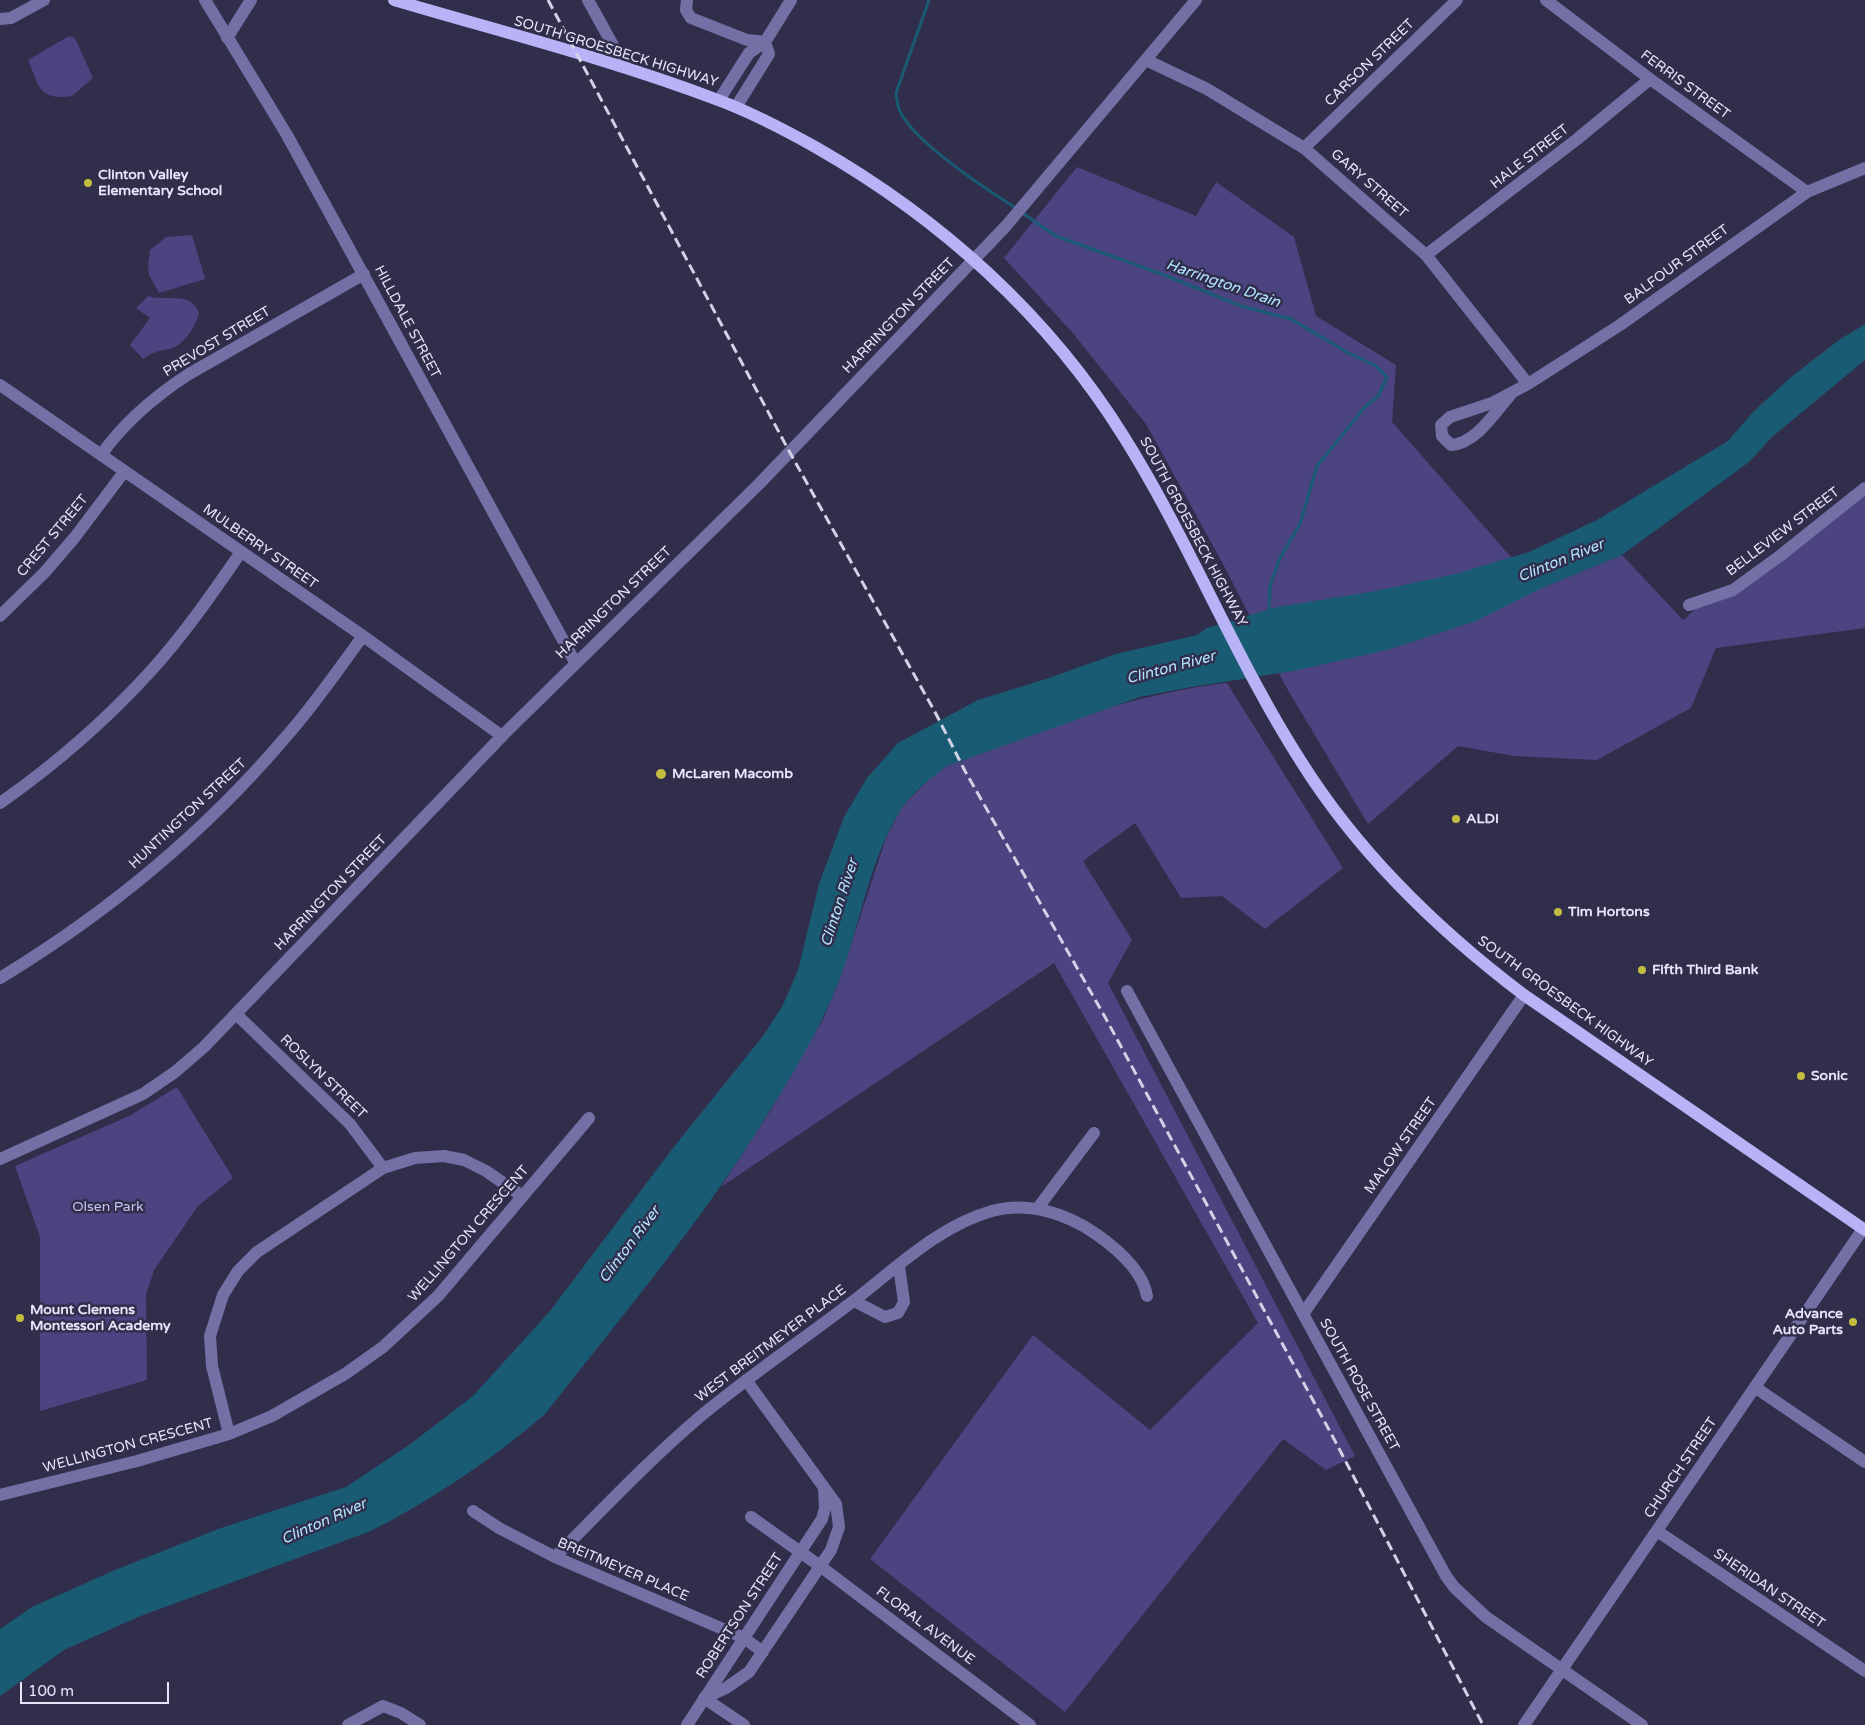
<!DOCTYPE html>
<html>
<head>
<meta charset="utf-8">
<style>
	body { margin:0 }
	#map { position:relative; width:1865px; height:1725px; overflow:hidden; background:#312e4c; font-family:"Varela Round",sans-serif }
	canvas { display:block }
	.scale { position:absolute; left:20px; top:1682px; width:149px; height:22px; box-sizing:border-box; border:2px solid #e6e5f9; border-top:0; padding-left:6px; font-size:15px; line-height:18px; white-space:nowrap; color:#e6e5f9; -webkit-text-stroke:4px #312e4c; paint-order:stroke }
</style>
</head>
<body>
<div id="map">
<canvas width="1865" height="1725"></canvas>
<div class="scale">100 m</div>
</div>
<script>
const ctx = document.querySelector('canvas').getContext('2d');
ctx.lineJoin = 'round';
function fillPath(path, color) { ctx.fillStyle = color; ctx.fill(path, 'evenodd'); }
function strokePath(path, color, width, dash) { ctx.strokeStyle = color; ctx.lineWidth = width; ctx.lineCap = dash ? 'butt' : 'round'; ctx.setLineDash(dash || []); ctx.stroke(path); }
function label(font, color, halo, rows, align = 'center') {
  ctx.font = font + ' "Varela Round",sans-serif'; ctx.lineWidth = 5; ctx.setLineDash([]); ctx.textBaseline = 'middle'; ctx.strokeStyle = halo; ctx.fillStyle = color; for (const [text, x, y, turn = 0] of rows) {
    ctx.save(); ctx.translate(x, y); ctx.rotate((+turn || 0) * Math.PI / 180); ctx.textAlign = isNaN(turn) ? turn : align; if (halo) ctx.strokeText(text, 0, 0); ctx.fillText(text, 0, 0); ctx.restore();
  }
}
fillPath(new Path2D(`
	M69 36 75 38 93 78 72 96C37 101 39 84 28 60Z
	M1077 167 1196 216 1216 182 1294 237 1316 316 1396 365 1392 422 1511 557 1542 588 1622 555 1683 620 1707 599 1733 590 1865 488V628L1716 648 1691 708 1597 760 1514 756 1458 746 1368 824 1285 685 1223 564 1146 424 1071 331 1004 258Z
	M192 235 205 279 159 293 149 275 148 264 150 250 166 237Z
	M148 296C164 302 193 290 199 314 194 328 184 346 169 349 158 351 152 352 143 359L130 345 150 318 136 308Z
	M1227 683 1343 868 1265 929 1222 896 1181 898 1135 823 1083 861 1132 940 1108 983 1355 1456 1326 1470 1283 1439 1065 1712 870 1559 1033 1335 1150 1430 1258 1323 1054 963 721 1187 769 1113 823 1019 838 984 886 838 902 807 929 779 947 766C1037 731 1130 694 1227 683Z
	M177 1087 233 1178 198 1206 154 1270 146 1295 147 1380 40 1411V1237L15 1166 129 1116Z`), '#4b4480');
fillPath(new Path2D(`
	M1865 324V360L1772 437 1749 462 1622 555 1542 588 1476 621 1387 650 1293 671 1191 687 1140 697 947 766C931 778 913 792 902 808 868 860 860 929 837 986 819 1030 794 1072 769 1112 704 1219 622 1316 545 1414 492 1460 433 1499 371 1531L138 1617 64 1650 0 1696V1629L32 1607 115 1570 221 1528 346 1487 409 1445 473 1396 550 1311 673 1148 763 1036 783 1005 798 970 819 884 844 817 867 778 898 743 978 700 1049 678 1116 654 1197 635 1207 628 1277 607 1376 591 1455 574 1529 552 1597 520 1728 441 1753 412 1791 377 1839 340Z`), '#1a5b74');
strokePath(new Path2D(`
	M929 0 896 93C897 98 897 104 899 109 911 140 987 190 1016 208
	M1021 212 1056 236 1164 275 1241 306 1291 319 1350 354 1375 365 1387 377 1378 396 1364 408 1317 466 1300 524 1280 558 1270 586 1269 613`), '#1a5b74', 3);
strokePath(new Path2D(`
	M205 0 287 135 575 662
	M588 0 625 67
	M687 0 686 10 691 18 747 40 765 42
	M1546 0 1650 79 1807 192
	M0 19 11 18 44 0
	M227 38 251 0
	M1146 60 1207 89 1304 148 1426 255 1528 384
	M719 100 749 53 765 42 791 0
	M736 107 769 54 765 42
	M1304 148 1457 0
	M1426 255 1576 140 1650 79
	M0 385 363 636 502 736
	M1511 394C1496 411 1476 444 1451 445L1442 436 1441 425 1450 417 1492 403 1528 384 1620 325 1807 192 1865 168
	M101 455C125 421 155 396 189 374L364 274
	M1689 605 1733 590 1781 555 1865 488
	M0 616 45 572 75 537 124 472
	M0 803C53 766 105 721 149 673 183 636 212 594 241 552
	M0 978C107 913 203 834 284 739 313 707 337 671 363 636
	M1127 991 1446 1576 1454 1587 1486 1617 1642 1725
	M236 1014 350 1124 383 1168
	M0 1159 143 1094 175 1072 204 1047 504 734 759 484 1006 226 1196 0
	M1037 1209 1094 1133
	M854 1301 885 1317 898 1313 904 1302 899 1266
	M1303 1314 1524 995
	M1756 1388 1865 1462
	M229 1434 212 1366 210 1336 223 1295 238 1271 257 1252 383 1168 415 1158 444 1156 464 1160 486 1171 522 1196
	M0 1495 137 1461 229 1434 272 1416 345 1374 383 1347 438 1296 589 1118
	M473 1511 499 1528 555 1557 744 1638 763 1652
	M751 1517 820 1566 1030 1725
	M1657 1531 1865 1671
	M555 1557C603 1509 650 1459 702 1415 752 1374 805 1338 856 1299 897 1267 941 1225 992 1211 1027 1201 1066 1213 1096 1234 1116 1248 1143 1271 1147 1296
	M704 1698 726 1688 749 1672 831 1550 839 1527 836 1504 746 1380
	M704 1698 744 1725
	M348 1725 383 1706 401 1713 420 1725
	M687 1725 822 1519 825 1508 824 1488
	M1524 1725 1863 1229`), '#7470a6', 12);
strokePath(new Path2D(`
	M394 0C502 32 613 60 718 100 753 113 785 130 817 148 941 219 1049 316 1124 437 1190 542 1235 659 1302 763 1360 855 1438 930 1524 995L1865 1230`), '#b7b3f6', 12);
strokePath(new Path2D(`
	M548 0 789 451 935 712 965 771 1105 1017 1334 1439 1483 1725`), '#d3d1e6', 3, [10, 5]);
for (const [x, y, r, color] of [
	[88,183,5,"#c2bd3f"],
	[661,774,6,"#c2bd3f"],
	[1456,819,5,"#c2bd3f"],
	[1558,912,5,"#c2bd3f"],
	[1642,970,5,"#c2bd3f"],
	[1801,1076,5,"#c2bd3f"],
	[20,1318,5,"#c2bd3f"],
	[1853,1322,5,"#c2bd3f"]
]) { const dot = new Path2D(); dot.arc(x, y, r, 0, 2 * Math.PI); ctx.fillStyle = color; ctx.fill(dot); strokePath(dot, '#312e4c', 2); }
label('14px', '#e6e5f9', '#312e4c', [
	["SOUTH GROESBECK HIGHWAY",616,52,17],
	["CARSON STREET",1370,63,-44],
	["FERRIS STREET",1685,85,36],
	["HALE STREET",1530,157,-38],
	["GARY STREET",1369,184,41],
	["BALFOUR STREET",1677,265,-36],
	["HARRINGTON STREET",899,316,-46],
	["HILLDALE STREET",407,322,62],
	["PREVOST STREET",217,342,-31],
	["SOUTH GROESBECK HIGHWAY",1193,532,62],
	["BELLEVIEW STREET",1783,532,-37],
	["CREST STREET",53,536,-50],
	["MULBERRY STREET",260,547,35],
	["HARRINGTON STREET",614,603,-44],
	["HUNTINGTON STREET",188,814,-43],
	["HARRINGTON STREET",331,893,-46],
	["SOUTH GROESBECK HIGHWAY",1565,1002,36],
	["ROSLYN STREET",323,1077,44],
	["MALOW STREET",1401,1146,-55],
	["WELLINGTON CRESCENT",469,1234,-49],
	["WEST BREITMEYER PLACE",771,1344,-37],
	["SOUTH ROSE STREET",1359,1385,61],
	["WELLINGTON CRESCENT",128,1446,-15],
	["CHURCH STREET",1681,1468,-56],
	["BREITMEYER PLACE",623,1570,23],
	["SHERIDAN STREET",1769,1589,34],
	["ROBERTSON STREET",740,1616,-57],
	["FLORAL AVENUE",925,1626,37]
]);
label('bold 14px', '#e6e5f9', '#312e4c', [
	["Clinton Valley",98,175],
	["Elementary School",98,191],
	["McLaren Macomb",672,774],
	["ALDI",1466,819],
	["Tim Hortons",1568,912],
	["Fifth Third Bank",1652,970],
	["Sonic",1811,1076],
	["Mount Clemens",30,1310],
	["Montessori Academy",30,1326],
	["Advance",1843,1314,"right"],
	["Auto Parts",1843,1330,"right"]
], 'left');
label('14px', '#c6c3f0', '#312e4c', [
	["Olsen Park",108,1207]
]);
label('italic 15px', '#b3e6fe', '#312e4c', [
	["Harrington Drain",1223,284,19],
	["Clinton River",1561,561,-22],
	["Clinton River",1171,668,-15],
	["Clinton River",840,903,-72],
	["Clinton River",630,1245,-53],
	["Clinton River",324,1522,-24]
]);
</script>
</body>
</html>
